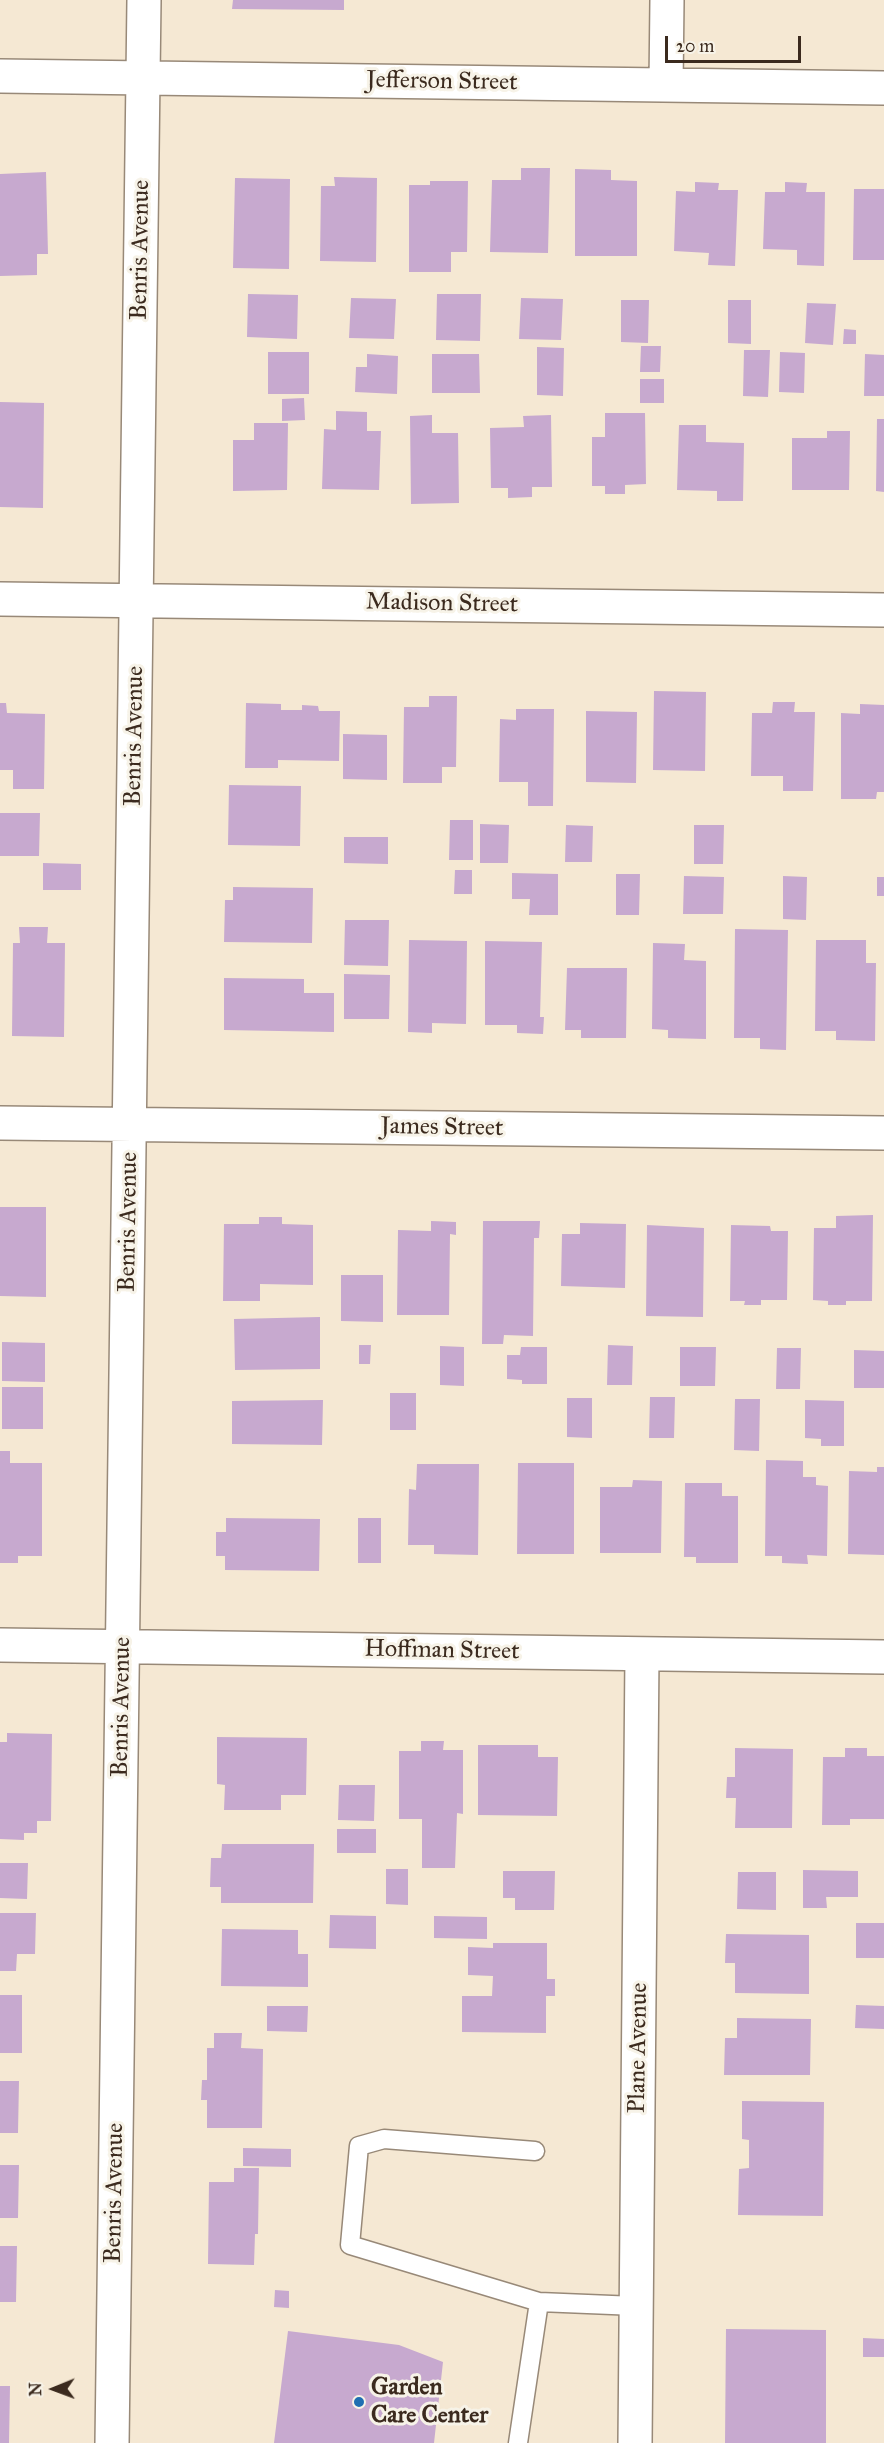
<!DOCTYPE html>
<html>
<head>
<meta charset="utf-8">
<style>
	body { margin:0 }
	#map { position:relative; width:884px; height:2443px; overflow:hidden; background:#f5e8d3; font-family:"IM FELL Great Primer",serif }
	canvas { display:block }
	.north { position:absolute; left:24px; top:2359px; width:60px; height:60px; -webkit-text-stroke:4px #f7f3e8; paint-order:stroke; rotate:269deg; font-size:16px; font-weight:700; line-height:24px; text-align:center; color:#3b2a1e }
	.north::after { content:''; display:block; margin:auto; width:21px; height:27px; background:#3b2a1e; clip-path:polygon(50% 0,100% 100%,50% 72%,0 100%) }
	.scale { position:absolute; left:665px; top:36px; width:136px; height:27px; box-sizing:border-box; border:3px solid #3b2a1e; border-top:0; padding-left:8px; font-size:18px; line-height:21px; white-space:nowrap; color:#3b2a1e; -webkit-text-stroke:4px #f7f3e8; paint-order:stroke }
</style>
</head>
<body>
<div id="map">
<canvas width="884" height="2443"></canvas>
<div class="north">N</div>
<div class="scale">20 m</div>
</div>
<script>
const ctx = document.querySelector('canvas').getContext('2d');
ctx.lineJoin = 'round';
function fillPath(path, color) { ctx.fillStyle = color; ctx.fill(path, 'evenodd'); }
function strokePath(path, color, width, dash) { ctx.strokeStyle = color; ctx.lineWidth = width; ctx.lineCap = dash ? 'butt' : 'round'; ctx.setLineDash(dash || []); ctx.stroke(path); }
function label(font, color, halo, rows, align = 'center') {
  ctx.font = font + ' "IM FELL Great Primer",serif'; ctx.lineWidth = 6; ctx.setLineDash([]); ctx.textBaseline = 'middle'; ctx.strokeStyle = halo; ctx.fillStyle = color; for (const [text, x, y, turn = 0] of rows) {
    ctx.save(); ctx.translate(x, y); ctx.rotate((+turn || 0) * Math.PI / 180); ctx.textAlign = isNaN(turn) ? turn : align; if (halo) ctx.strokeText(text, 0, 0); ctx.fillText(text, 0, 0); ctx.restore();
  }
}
fillPath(new Path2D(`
	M233 0H344V10L232 9Z
	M521 168H550L548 253 490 252 492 180H521Z
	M575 169 611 170V180L637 181V256H575Z
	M46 172 48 254H37V275L0 276V174Z
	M334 177 377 178 376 262 320 261 321 186H335Z
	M235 178 290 179 289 269 233 268Z
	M430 181H468L467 252H451V272H409V185H430Z
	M695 182 719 183 718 190H738L735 266 708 265 709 253 674 251 676 191 695 192Z
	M785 182 807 183 806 192H825L824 266 797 265V250L763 249 765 192H785Z
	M854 189H884V260H853Z
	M248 294 298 295 297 339 247 337Z
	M437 294H481L480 341 436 340Z
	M351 298 396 299 394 339 349 338Z
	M521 298 563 299 561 340 519 339Z
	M621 300H649L648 343 621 342Z
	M728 300H751V344L728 343Z
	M807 303 836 304 833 345 805 343Z
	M844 329 856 330V344H843Z
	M641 346H661L660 372H640Z
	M537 347 564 348 563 396 537 395Z
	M744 350H770L768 397 743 396Z
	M268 352H309V394H268Z
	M780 352 805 353 804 393 779 392Z
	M367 354 398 356 397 394 355 392 356 367H367Z
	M432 354H479L480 393H432Z
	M865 354 884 355V396H864Z
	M640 379H664V403H640Z
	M304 398 305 420 282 421V399Z
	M0 402 44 403 43 508 0 507Z
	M336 411 367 412V431H381L379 490 322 489 324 429 336 430Z
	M605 413H645L646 484 625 485V494H605V486H592V437H605Z
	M432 415V433H458L459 503 411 504 410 416Z
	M551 415 552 487H532V497L508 498V488H491L490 428 524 427 523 416Z
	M877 419H884V492L876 491Z
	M254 423H288L287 490 233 491V440H254Z
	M679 425H706V442L744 443 743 501H717V491L677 490Z
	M827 431H850L849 490H792V438H827Z
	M654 691 706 692 705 771 653 770Z
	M429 696H457L456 767H442V783H403L404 707H429Z
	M773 702H795L794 712H815L813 791H783V776H751L752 713H772Z
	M0 703H6L7 713 45 714 44 789H13V770H0Z
	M246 703 281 704V710H302V705L318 706 319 711H340L339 761 278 760V768H245Z
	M860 704 884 705V792H877L876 799H841V713L860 714Z
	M516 709H554L553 806H528V782H499L500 719 516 720Z
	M586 711 637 712 636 783 586 782Z
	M343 734 387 735V780L343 779Z
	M229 785 301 786 300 846 228 845Z
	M0 813H40L39 856H0Z
	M450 820H473V860H449Z
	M480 824 509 825 508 863H480Z
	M566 825 593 826 592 862H565Z
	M694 825H724L723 864H694Z
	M344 837H388V864L344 863Z
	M43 863 81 864V890H43Z
	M455 870H472V894H454Z
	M512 873 558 874V915H529L530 899H512Z
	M616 874H640L639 915H616Z
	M684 876 724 877 723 914H683Z
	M783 876 807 877 806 920 783 919Z
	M877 877H884V896H877Z
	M233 887 313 888 312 943 224 942 225 900H233Z
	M345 920H389L388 966 344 965Z
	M19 927H48L47 943H65L64 1037 12 1036 13 943H20Z
	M735 929 788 930 786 1050 760 1049V1038H734Z
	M409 940 467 941 466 1024 432 1023V1033L408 1032Z
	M816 940H866V963H876L875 1041 836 1040V1031H815Z
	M485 941 542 942 540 1017H544L543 1034 517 1033V1025H485Z
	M653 943 685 944 684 960 706 961V1039L668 1038V1030L652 1029Z
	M567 968H627L626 1038H581V1030H565Z
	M344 974 390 975 389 1019H344Z
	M224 978 304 979V993H334V1032L224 1030Z
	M0 1207H46V1297L0 1296Z
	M873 1215 872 1301H846V1305H828V1301L813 1300 814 1228H836V1216Z
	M259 1217H282V1224L313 1225V1285L260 1284V1301H223L224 1224H259Z
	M431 1221 456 1222V1235L450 1234 449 1315H397L398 1230 431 1231Z
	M483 1221H540L539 1238H534L533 1336 504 1335 503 1344H482Z
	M580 1223 626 1224 625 1288 561 1286 562 1234H580Z
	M647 1225 704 1228 703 1317 646 1316Z
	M731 1225 770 1226 771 1231H788L787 1300H761V1305H744L745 1301H730Z
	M341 1275H383V1322L341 1321Z
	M320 1317V1369L235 1370 234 1319Z
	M2 1342 45 1343V1382L2 1381Z
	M359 1345H371L370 1364H359Z
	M608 1345 633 1346 632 1385H607Z
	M440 1346 464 1347V1386L440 1385Z
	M521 1347H547V1384H522V1380L507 1379V1355H520Z
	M680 1347H716L715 1386H680Z
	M777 1348H801L800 1389H776Z
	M854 1350 884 1351V1388H854Z
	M2 1387H43V1429H2Z
	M390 1393H416V1430H390Z
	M650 1397H675L674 1438H649Z
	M567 1398H592V1438L567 1437Z
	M735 1399H760L759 1451 734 1450Z
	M323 1400 322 1445 232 1444V1401Z
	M805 1400 844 1401V1446H821V1439L805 1438Z
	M0 1451H10V1463H42V1556H18V1563H0Z
	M766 1460 803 1461V1477H816V1485L828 1486 827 1556 807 1555 808 1564 782 1563V1556H765Z
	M518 1463H574V1554H517Z
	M417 1464H479L478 1555 434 1554V1545H408L409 1489 416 1490Z
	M877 1467H884V1555L848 1554 849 1471 877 1472Z
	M633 1480 662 1481 661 1553H600V1487H632Z
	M685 1483H722V1496H738V1563H696V1557H684Z
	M226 1518 320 1519 319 1571 225 1570V1556H216V1532H226Z
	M358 1518H381V1563H358Z
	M7 1733 52 1734 51 1821H37V1833H24V1840L0 1839V1742H7Z
	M217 1737 307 1738 306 1795H281V1810H224L225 1785 217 1784Z
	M421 1741H444L443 1750H463V1814L457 1813 455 1868H422V1819H399V1751H421Z
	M478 1745H538V1757H558L557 1816 478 1815Z
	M735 1748 793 1749 792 1828H735L736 1798H726L727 1777H735Z
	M845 1748H867V1756H884V1819H850V1825H822L823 1757H845Z
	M339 1785H375L374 1821 338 1820Z
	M337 1829H376V1853H337Z
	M222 1844H314L313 1903H221V1887H210L211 1858H221Z
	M0 1863H28L27 1899 0 1898Z
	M386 1869H408V1905L386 1904Z
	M803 1870 858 1871V1897H826L827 1908H803Z
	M503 1871H555L554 1910H515V1898H503Z
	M738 1872H776V1910L737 1909Z
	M0 1913H36L35 1954H17L16 1971H0Z
	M330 1915 376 1916V1949L329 1948Z
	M434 1916 487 1917V1939L434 1938Z
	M856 1923H884V1958H856Z
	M222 1929 298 1930V1954H308V1987L221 1986Z
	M726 1934 809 1935V1994L735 1993V1963H725Z
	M493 1943H547V1979H555V1996H546V2033L462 2032V1996H492L493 1976 468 1975V1947L493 1948Z
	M0 1995H22V2053H0Z
	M856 2005 884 2006V2029L855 2028Z
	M267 2006H308L307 2032 267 2031Z
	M737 2018 811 2019 810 2075H724L725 2038H737Z
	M214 2033H242L241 2048 263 2049 262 2128H207V2100H201L202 2080H207V2048H214Z
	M0 2081H19L18 2133H0Z
	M742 2101 824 2102 823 2216 738 2215 739 2169 749 2168V2140L742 2139Z
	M243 2148 291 2149V2167L243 2166Z
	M0 2165H19L18 2218H0Z
	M234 2168H259L258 2234H255L254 2265 208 2264 209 2182H234Z
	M0 2246H17L16 2302H0Z
	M275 2290 289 2291V2308L274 2307Z
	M726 2329 826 2330V2443H725Z
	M288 2331 399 2345 443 2362 434 2443H274Z
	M863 2338 884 2339V2357H863Z
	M0 2386H10L9 2443H0Z`), '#c7a9cf');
const service = new Path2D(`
	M535 2151 384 2139 359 2146 350 2245 539 2302
	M518 2443 539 2302 636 2306`);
const minor = new Path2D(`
	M0 76 884 88
	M666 85 667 0
	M0 599 884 610
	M0 1123 884 1133
	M0 1645 884 1657
	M112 2443 144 0
	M635 2443 642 1654`);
strokePath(service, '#988978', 21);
strokePath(minor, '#988978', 36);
strokePath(service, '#fff', 18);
strokePath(minor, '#fff', 33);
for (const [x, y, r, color] of [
	[359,2402,6,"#1f6fb2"]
]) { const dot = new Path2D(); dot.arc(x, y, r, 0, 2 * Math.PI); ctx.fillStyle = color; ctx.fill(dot); strokePath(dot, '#f7f3e8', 2); }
label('24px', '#3b2a1e', '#f7f3e8', [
	["Jefferson Street",442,82,1],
	["Benris Avenue",141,250,-89],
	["Madison Street",442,604,1],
	["Benris Avenue",135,736,-89],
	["James Street",442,1128,1],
	["Benris Avenue",129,1222,-89],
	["Hoffman Street",442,1651,1],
	["Benris Avenue",122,1707,-89],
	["Plane Avenue",639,2048,-89],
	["Benris Avenue",115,2193,-89]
]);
label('bold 24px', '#3b2a1e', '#f7f3e8', [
	["Garden",371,2388],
	["Care Center",371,2416]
], 'left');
</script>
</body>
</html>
